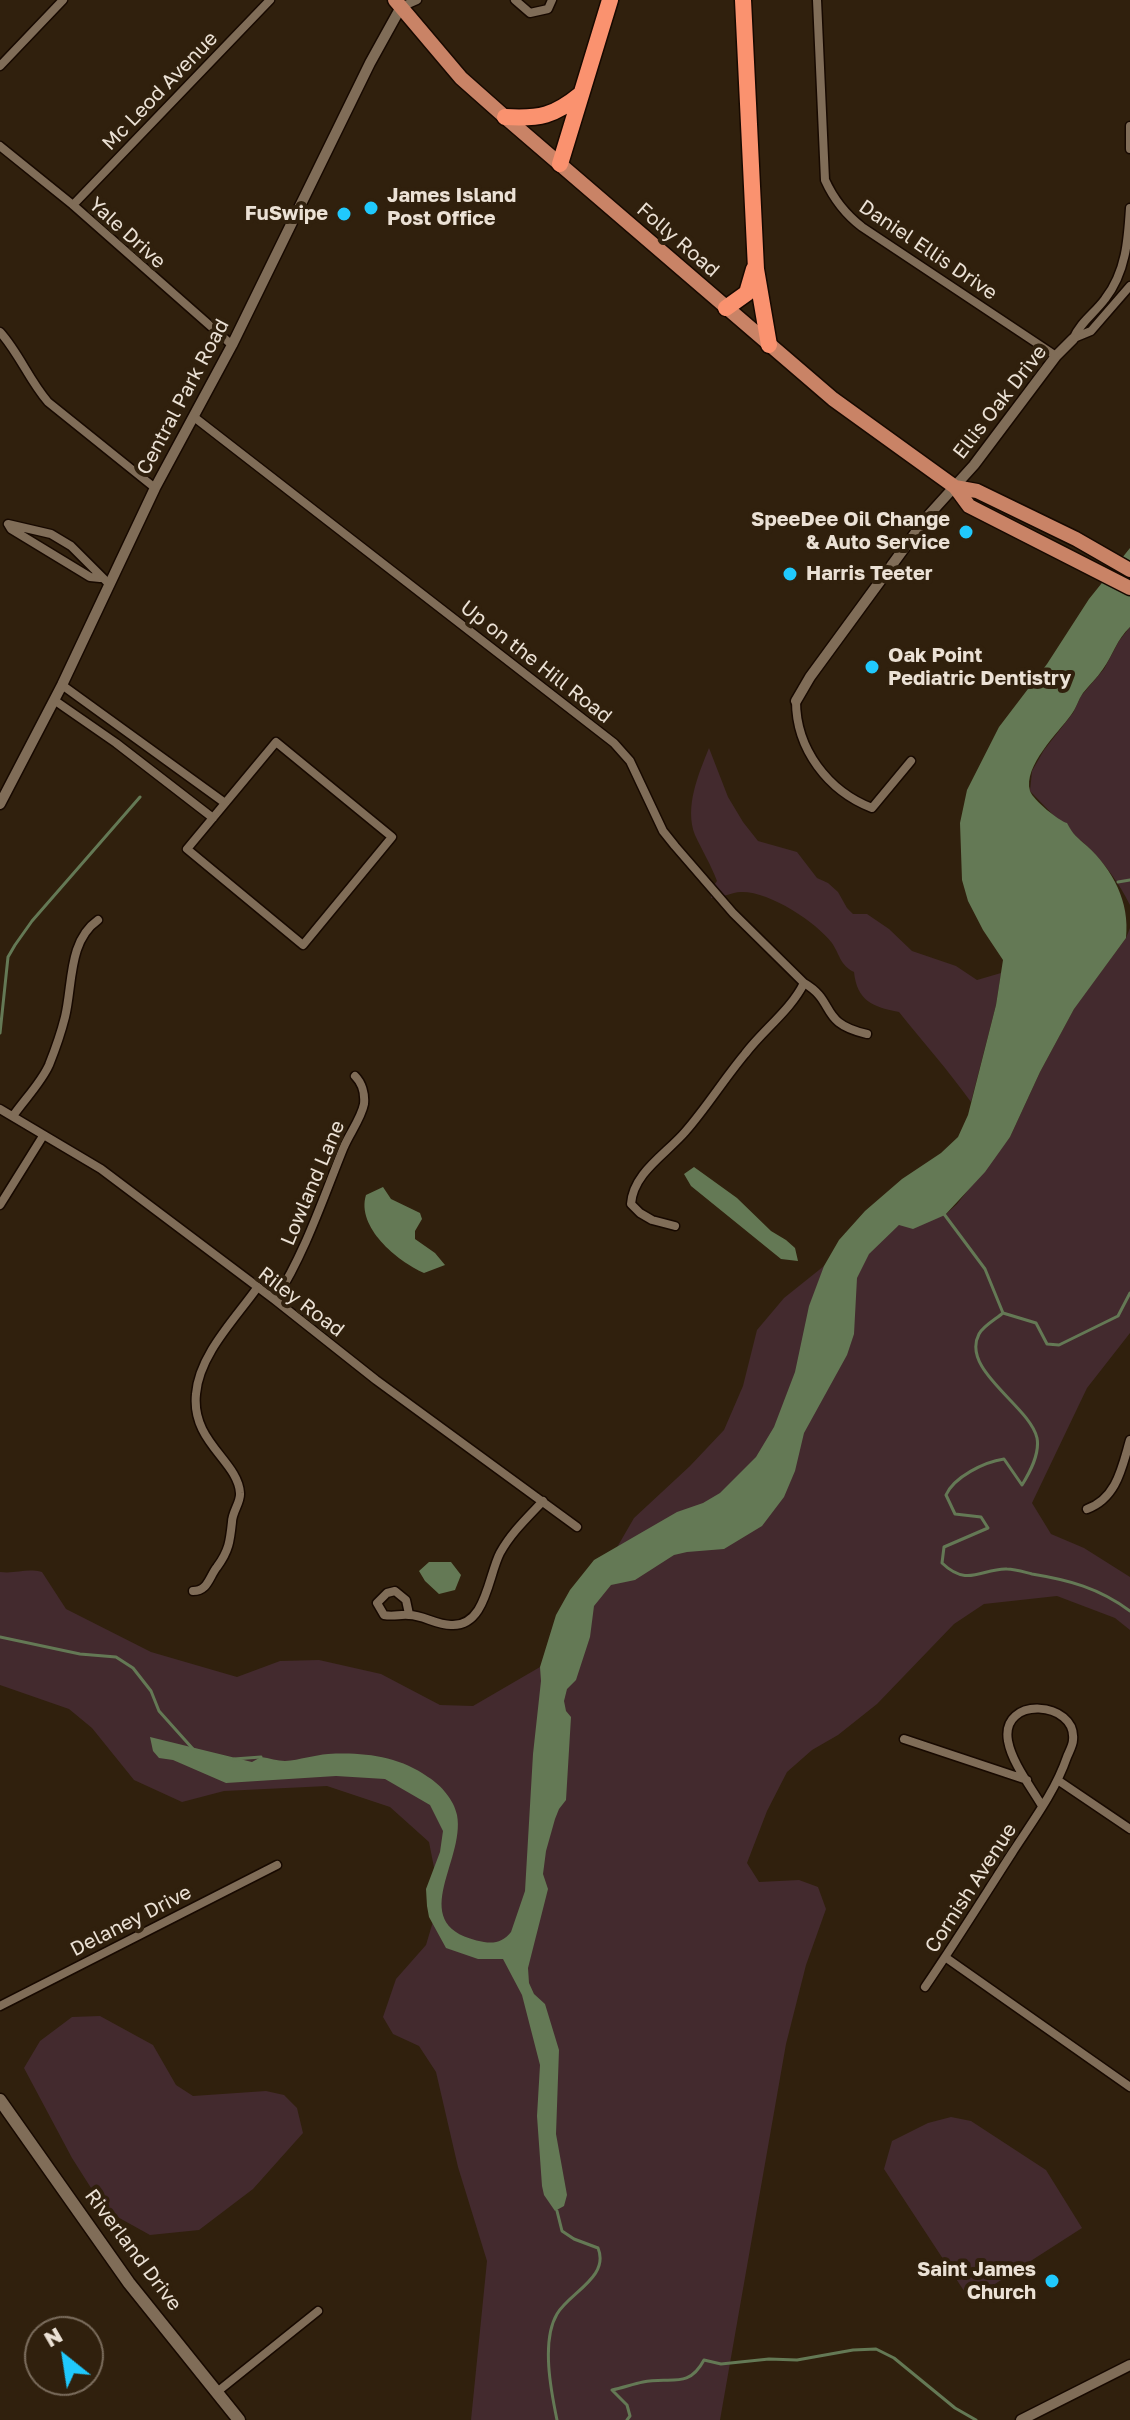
<!DOCTYPE html>
<html>
<head>
<meta charset="utf-8">
<style>
	body { margin:0 }
	#map { position:relative; width:1130px; height:2420px; overflow:hidden; background:#30200d; font-family:"Golos Text",sans-serif }
	canvas { display:block }
	.north { position:absolute; left:24px; top:2316px; width:80px; height:80px; box-sizing:border-box; background:#30200d; border:2px solid #7b6d5d; border-radius:50%; rotate:330deg; font-size:22px; font-weight:700; line-height:32px; text-align:center; color:#ebe1d5 }
	.north::after { content:''; display:block; margin:auto; width:28px; height:36px; background:#20c9fd; clip-path:polygon(50% 0,100% 100%,50% 72%,0 100%) }
</style>
</head>
<body>
<div id="map">
<canvas width="1130" height="2420"></canvas>
<div class="north">N</div>
</div>
<script>
const ctx = document.querySelector('canvas').getContext('2d');
ctx.lineJoin = 'round';
function fillPath(path, color) { ctx.fillStyle = color; ctx.fill(path, 'evenodd'); }
function strokePath(path, color, width, dash) { ctx.strokeStyle = color; ctx.lineWidth = width; ctx.lineCap = dash ? 'butt' : 'round'; ctx.setLineDash(dash || []); ctx.stroke(path); }
function label(font, color, halo, rows, align = 'center') {
  ctx.font = font + ' "Golos Text",sans-serif'; ctx.lineWidth = 8; ctx.setLineDash([]); ctx.textBaseline = 'middle'; ctx.strokeStyle = halo; ctx.fillStyle = color; for (const [text, x, y, turn = 0] of rows) {
    ctx.save(); ctx.translate(x, y); ctx.rotate((+turn || 0) * Math.PI / 180); ctx.textAlign = isNaN(turn) ? turn : align; if (halo) ctx.strokeText(text, 0, 0); ctx.fillText(text, 0, 0); ctx.restore();
  }
}
fillPath(new Path2D(`
	M1130 627V905C1119 883 1106 865 1088 847 1079 838 1073 836 1067 824L1059 821 1030 791 1032 771 1044 750 1073 713 1081 696 1104 669 1119 641Z
	M709 748 728 797 743 822 758 841 797 852 817 878 828 883 838 892 847 908 853 914H867L889 929 912 951 956 966 977 980 1001 973 996 1005 971 1102C948 1070 923 1042 899 1012 873 1007 857 1001 854 972 840 965 840 955 832 943 816 922 769 891 741 892 731 892 724 898 711 898V889L717 881C711 865 702 850 695 835 684 807 699 773 709 748Z
	M1130 928V1333L1087 1388 1032 1503 1051 1534 1084 1548 1130 1577V1630L1115 1618 1057 1596 984 1604 954 1624 877 1704 838 1735 812 1750 787 1772 767 1811 747 1863 759 1882 799 1880 818 1887 826 1909 806 1965 786 2044 720 2420H471L487 2261 458 2167 436 2072 419 2046 393 2034 383 2017 396 1979 426 1945 440 1898 429 1842 390 1807 327 1786 224 1791 182 1802 134 1780 92 1728 69 1709 0 1685V1572C16 1574 26 1568 42 1572L66 1609 151 1652 237 1677 280 1661 319 1660 381 1674 440 1705 473 1706 540 1667 568 1632 634 1518 690 1466 724 1430 743 1386 757 1330 784 1298 824 1266 899 1225 945 1215 957 1204 1010 1137 1040 1072 1075 1007 1126 938Z
	M100 2016 153 2045 176 2085 193 2096 266 2091 284 2095 297 2108 303 2133 253 2189 199 2230 150 2235 105 2210 72 2158 24 2068 40 2041 72 2017Z
	M951 2117 971 2121 1046 2170 1082 2228 970 2300 884 2169 892 2141 928 2123Z`), '#432a2e');
fillPath(new Path2D(`
	M1130 548V627C1117 639 1113 655 1103 669 1097 678 1089 685 1083 693 1078 700 1076 709 1071 715 1058 733 1023 766 1030 791 1033 800 1059 821 1067 823 1073 835 1078 838 1087 846 1113 870 1130 902 1126 938L1074 1009 1040 1072 1010 1137 985 1172 945 1215 913 1229 899 1225 869 1254 857 1278 854 1334 847 1355 804 1433 795 1471 784 1497 762 1526 724 1549 687 1552 674 1555 635 1580 611 1585 594 1606 590 1637 576 1680 567 1689 564 1701 566 1711 571 1717 566 1800 559 1809 555 1819 546 1851 543 1874 548 1889 528 1968 529 1983 534 1994 545 2004 559 2050 556 2134 567 2195 564 2206 555 2211 544 2195 542 2186 537 2116 540 2065 522 1995 503 1959H478L446 1948 429 1917 427 1906 426 1889 440 1852 443 1831 430 1805 385 1779 336 1776 226 1783 173 1760 159 1758 153 1751 150 1737 252 1762 261 1757C269 1758 278 1761 285 1761 300 1760 314 1755 328 1754 363 1752 399 1756 428 1777 441 1785 454 1800 457 1815 466 1862 402 1927 484 1942 495 1944 504 1941 511 1932L525 1891 533 1754 541 1681 540 1667 556 1615 570 1590 594 1560 677 1512 703 1503 720 1493 756 1457 774 1427 795 1372 809 1306 824 1266 839 1240 865 1211 902 1179 941 1153 958 1137 968 1115 996 1005 1003 960 983 930 968 901 962 880 960 823 967 790 999 727 1047 664 1089 599Z
	M694 1167 737 1198 771 1231 786 1240 795 1248 798 1261 781 1259 691 1186 684 1174Z
	M383 1187 391 1199 420 1213 422 1219 415 1231V1239L435 1253 445 1265 424 1273C397 1261 356 1227 366 1195Z
	M429 1562H451L461 1575 455 1590 439 1594 425 1581 419 1571Z`), '#647955');
strokePath(new Path2D(`
	M1118 882 1130 880
	M0 1033 8 957 15 945 32 921 140 797
	M944 1214 985 1269 1003 1313
	M1003 1313C996 1319 983 1326 979 1334 960 1370 1030 1406 1037 1438 1040 1454 1030 1472 1022 1485L1004 1459C984 1462 954 1477 946 1495L955 1514 981 1517 988 1528 944 1547 942 1563C968 1588 982 1568 1007 1569 1015 1569 1024 1572 1032 1574 1069 1580 1099 1588 1130 1611
	M1003 1313 1036 1323 1047 1344 1059 1345 1118 1316 1130 1293
	M0 1637 80 1654 116 1657 133 1668 151 1691 159 1711 193 1749
	M234 1759 261 1757
	M557 2420C551 2391 541 2341 557 2314 569 2293 610 2277 598 2248L574 2239 562 2231 557 2211
	M627 2420 630 2416 627 2405 612 2390C622 2388 633 2384 643 2382 670 2376 688 2390 704 2360L721 2364 769 2359 797 2360 853 2350 876 2349 894 2358 955 2408 976 2420`), '#647955', 3);
const minor = new Path2D(`
	M515 0 530 13 548 9 552 0
	M817 0 825 180C834 200 845 214 862 227L1056 356
	M401 5V7L417 0
	M0 66 63 0
	M1130 126V149
	M0 146 73 205 232 345
	M73 205 270 0
	M0 332C19 353 29 380 48 402L155 488
	M1074 338 1091 331 1130 286
	M1073 339C1081 321 1094 314 1105 299 1126 272 1128 240 1130 208
	M194 417 614 743 630 761 663 831 675 846 733 913 804 983C837 1002 818 1023 867 1034
	M100 578 90 577 11 529 8 524 51 534 71 546 109 584
	M62 685 225 803
	M54 700 116 743 213 818
	M796 701C796 749 828 791 872 808L911 761
	M276 742 392 837 303 945 187 849Z
	M0 1109 101 1169 275 1300 376 1380 577 1527
	M13 1116C24 1100 41 1083 49 1065 55 1050 61 1033 65 1017 73 984 68 941 98 920
	M0 1205 43 1136
	M675 1226 652 1220 640 1213 631 1204C633 1173 666 1154 685 1132 707 1107 724 1079 745 1054 763 1030 791 1010 804 983
	M275 1300C305 1253 322 1201 343 1149 349 1134 361 1119 364 1104 365 1094 362 1083 355 1076
	M1087 1509C1117 1498 1122 1467 1130 1440
	M193 1591C208 1591 209 1577 217 1567 229 1551 230 1541 232 1522 232 1512 241 1502 240 1493 238 1461 191 1442 196 1394 199 1355 235 1319 257 1288
	M409 1614 406 1600 395 1591 387 1593 377 1603 384 1615C394 1617 400 1614 409 1615 423 1615 436 1625 451 1625 486 1627 488 1576 500 1553 511 1533 527 1518 543 1501
	M904 1739 1027 1780
	M1059 1781 1130 1829
	M945 1957 1130 2087
	M925 1987C955 1943 983 1898 1012 1853 1032 1822 1055 1792 1067 1757 1069 1752 1073 1745 1073 1740 1077 1701 1000 1695 1008 1741 1012 1763 1031 1787 1042 1806
	M0 2006 277 1865
	M217 2392 318 2311`);
const tertiary = new Path2D(`
	M796 701 810 677 927 517 974 465 1056 356 1073 339
	M0 804 62 685 155 488 232 345 370 63 401 7
	M1021 2420 1130 2365`);
const secondary = new Path2D(`
	M0 2100 129 2283 239 2420`);
const primary = new Path2D(`
	M395 0 461 78 505 117 833 399 955 487 969 506 1130 588
	M955 487 977 491 1076 539 1130 570`);
const motorway = new Path2D(`
	M743 0 756 269 769 345
	M505 117C540 119 554 116 581 94
	M560 164 610 0
	M726 308 747 293 754 269`);
strokePath(minor, '#170900', 11);
strokePath(tertiary, '#170900', 13);
strokePath(secondary, '#170900', 15);
strokePath(primary, '#170900', 17);
strokePath(motorway, '#170900', 19);
strokePath(minor, '#806d58', 8);
strokePath(tertiary, '#806d58', 10);
strokePath(secondary, '#806d58', 12);
strokePath(primary, '#c98366', 14);
strokePath(motorway, '#fa926f', 16);
for (const [x, y, r, color] of [
	[371,208,8,"#20c9fd"],
	[344,214,8,"#20c9fd"],
	[966,532,8,"#20c9fd"],
	[790,574,8,"#20c9fd"],
	[872,667,8,"#20c9fd"],
	[1052,2281,8,"#20c9fd"]
]) { const dot = new Path2D(); dot.arc(x, y, r, 0, 2 * Math.PI); ctx.fillStyle = color; ctx.fill(dot); strokePath(dot, '#30200d', 3); }
label('20px', '#ebe1d5', '#30200d', [
	["Mc Leod Avenue",160,91,-46],
	["Yale Drive",127,233,42],
	["Folly Road",678,240,41],
	["Daniel Ellis Drive",928,250,34],
	["Central Park Road",183,397,-62],
	["Ellis Oak Drive",1000,402,-52],
	["Up on the Hill Road",536,662,38],
	["Lowland Lane",313,1183,-67],
	["Riley Road",301,1302,37],
	["Cornish Avenue",971,1888,-57],
	["Delaney Drive",131,1921,-27],
	["Riverland Drive",133,2250,53]
]);
label('bold 20px', '#ebe1d5', '#30200d', [
	["James Island",387,196],
	["Post Office",387,219],
	["FuSwipe",328,214,"right"],
	["SpeeDee Oil Change",950,520,"right"],
	["& Auto Service",950,543,"right"],
	["Harris Teeter",806,574],
	["Oak Point",888,656],
	["Pediatric Dentistry",888,679],
	["Saint James",1036,2270,"right"],
	["Church",1036,2293,"right"]
], 'left');
</script>
</body>
</html>
